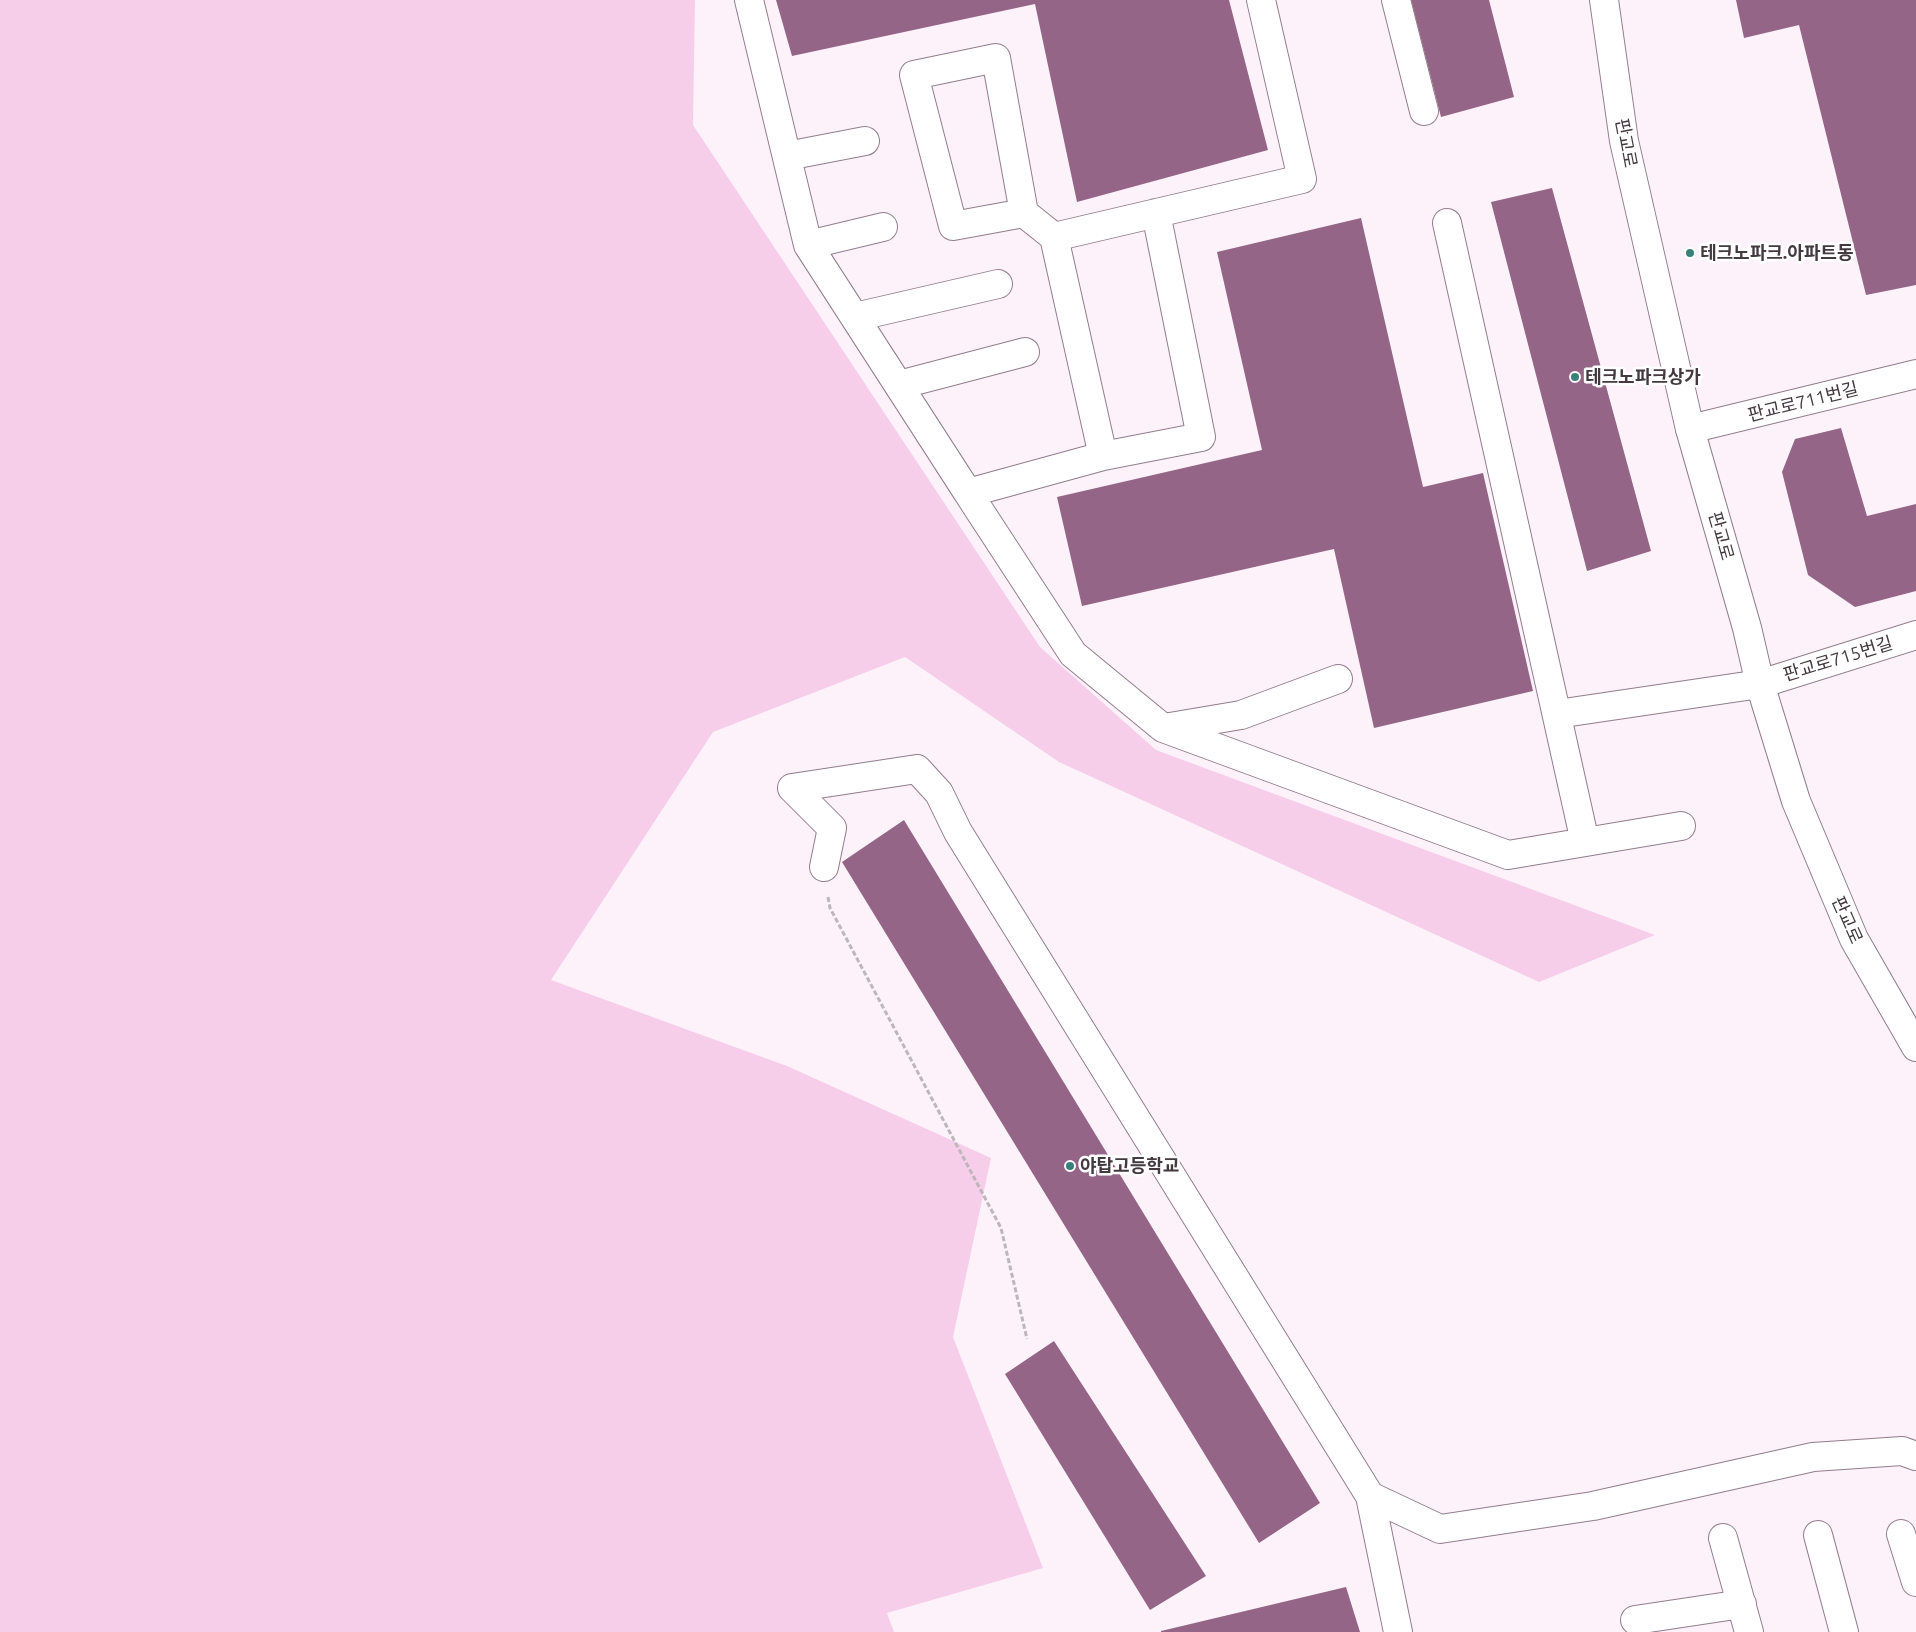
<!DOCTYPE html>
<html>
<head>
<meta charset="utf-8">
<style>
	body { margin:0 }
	canvas { display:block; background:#fdf2f9 }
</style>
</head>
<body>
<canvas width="1916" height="1632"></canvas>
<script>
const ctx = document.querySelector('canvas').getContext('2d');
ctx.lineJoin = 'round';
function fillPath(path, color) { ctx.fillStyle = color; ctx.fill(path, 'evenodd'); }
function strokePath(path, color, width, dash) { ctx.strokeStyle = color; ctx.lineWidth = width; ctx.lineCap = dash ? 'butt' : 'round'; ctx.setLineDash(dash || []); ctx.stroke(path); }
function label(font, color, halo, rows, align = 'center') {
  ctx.font = font + ' Ubuntu,"Noto Sans KR",sans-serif'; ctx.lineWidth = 5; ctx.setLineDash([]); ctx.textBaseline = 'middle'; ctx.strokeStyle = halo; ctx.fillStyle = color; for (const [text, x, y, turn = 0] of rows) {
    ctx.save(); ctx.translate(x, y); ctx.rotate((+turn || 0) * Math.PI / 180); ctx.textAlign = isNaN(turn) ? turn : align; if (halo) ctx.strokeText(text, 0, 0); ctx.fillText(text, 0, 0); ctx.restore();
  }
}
fillPath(new Path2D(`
	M0 0H695L693 125 1040 647 1156 750 1655 935 1539 982 1059 762 905 657 713 732 551 980 787 1066 991 1158 953 1337 1043 1568 887 1613 894 1632H0Z`), '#f6ceea');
fillPath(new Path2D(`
	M776 0H1229L1268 150 1077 202 1035 4 792 56Z
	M1411 0H1489L1514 97 1441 117Z
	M1736 0H1916V285L1866 295 1799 25 1744 38Z
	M1552 188 1651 551 1587 571 1491 202Z
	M1361 218 1423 487 1483 473 1533 691 1374 728 1334 549 1082 606 1057 497 1262 450 1217 252Z
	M1841 428 1867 516 1916 504V591L1855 607 1808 575 1782 472 1795 439Z
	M904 820 1320 1503 1259 1543 842 862Z
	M1054 1341 1206 1576 1150 1610 1005 1374Z
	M1346 1587 1360 1632H1161V1631Z`), '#946587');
const minor = new Path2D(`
	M749 0 808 245 968 493
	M1261 0 1302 179 1054 237 1103 456 968 493 1073 654 1163 728 1508 855 1681 826
	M1396 0 1424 111
	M787 156 865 141
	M1024 213 996 58 914 75 953 226 1024 213 1054 237
	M1447 223 1585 842
	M808 245 883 227
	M855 317 998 284
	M899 385 1025 352
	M1690 429 1916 374
	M1103 456 1201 437 1156 213
	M1557 714 1760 684 1916 635
	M1164 728 1241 715 1338 679
	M792 788 917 769 939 793 958 832 1370 1496 1440 1529 1593 1506 1813 1457 1902 1451 1916 1456
	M792 788 832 828 824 867
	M1370 1496 1398 1632
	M1901 1534 1916 1582
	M1818 1535 1844 1632
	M1723 1538 1749 1632
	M1635 1620 1742 1604`);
const major = new Path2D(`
	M1604 0 1624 141 1690 429 1747 628 1760 684 1796 801 1854 939 1916 1047`);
strokePath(minor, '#937d8c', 30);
strokePath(major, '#937d8c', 30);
strokePath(new Path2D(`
	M828 897 830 908 1001 1228 1027 1339`), '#bfb5bb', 3, [5, 2.5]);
strokePath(minor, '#fff', 28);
strokePath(major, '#fff', 28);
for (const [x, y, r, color] of [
	[1690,253,5,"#3a817b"],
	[1575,377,5,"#3a817b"],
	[1070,1166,5,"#3a817b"]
]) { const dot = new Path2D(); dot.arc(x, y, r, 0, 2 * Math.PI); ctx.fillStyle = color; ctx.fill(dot); strokePath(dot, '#fff', 2); }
label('18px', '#43393f', '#fff', [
	["판교로",1626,143,79],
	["판교로711번길",1803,402,-14],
	["판교로",1721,536,74],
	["판교로715번길",1838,659,-17],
	["판교로",1847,920,66]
]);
label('bold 18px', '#43393f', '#fff', [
	["테크노파크.아파트동",1700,253],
	["테크노파크상가",1585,377],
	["야탑고등학교",1080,1166]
], 'left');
</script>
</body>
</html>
